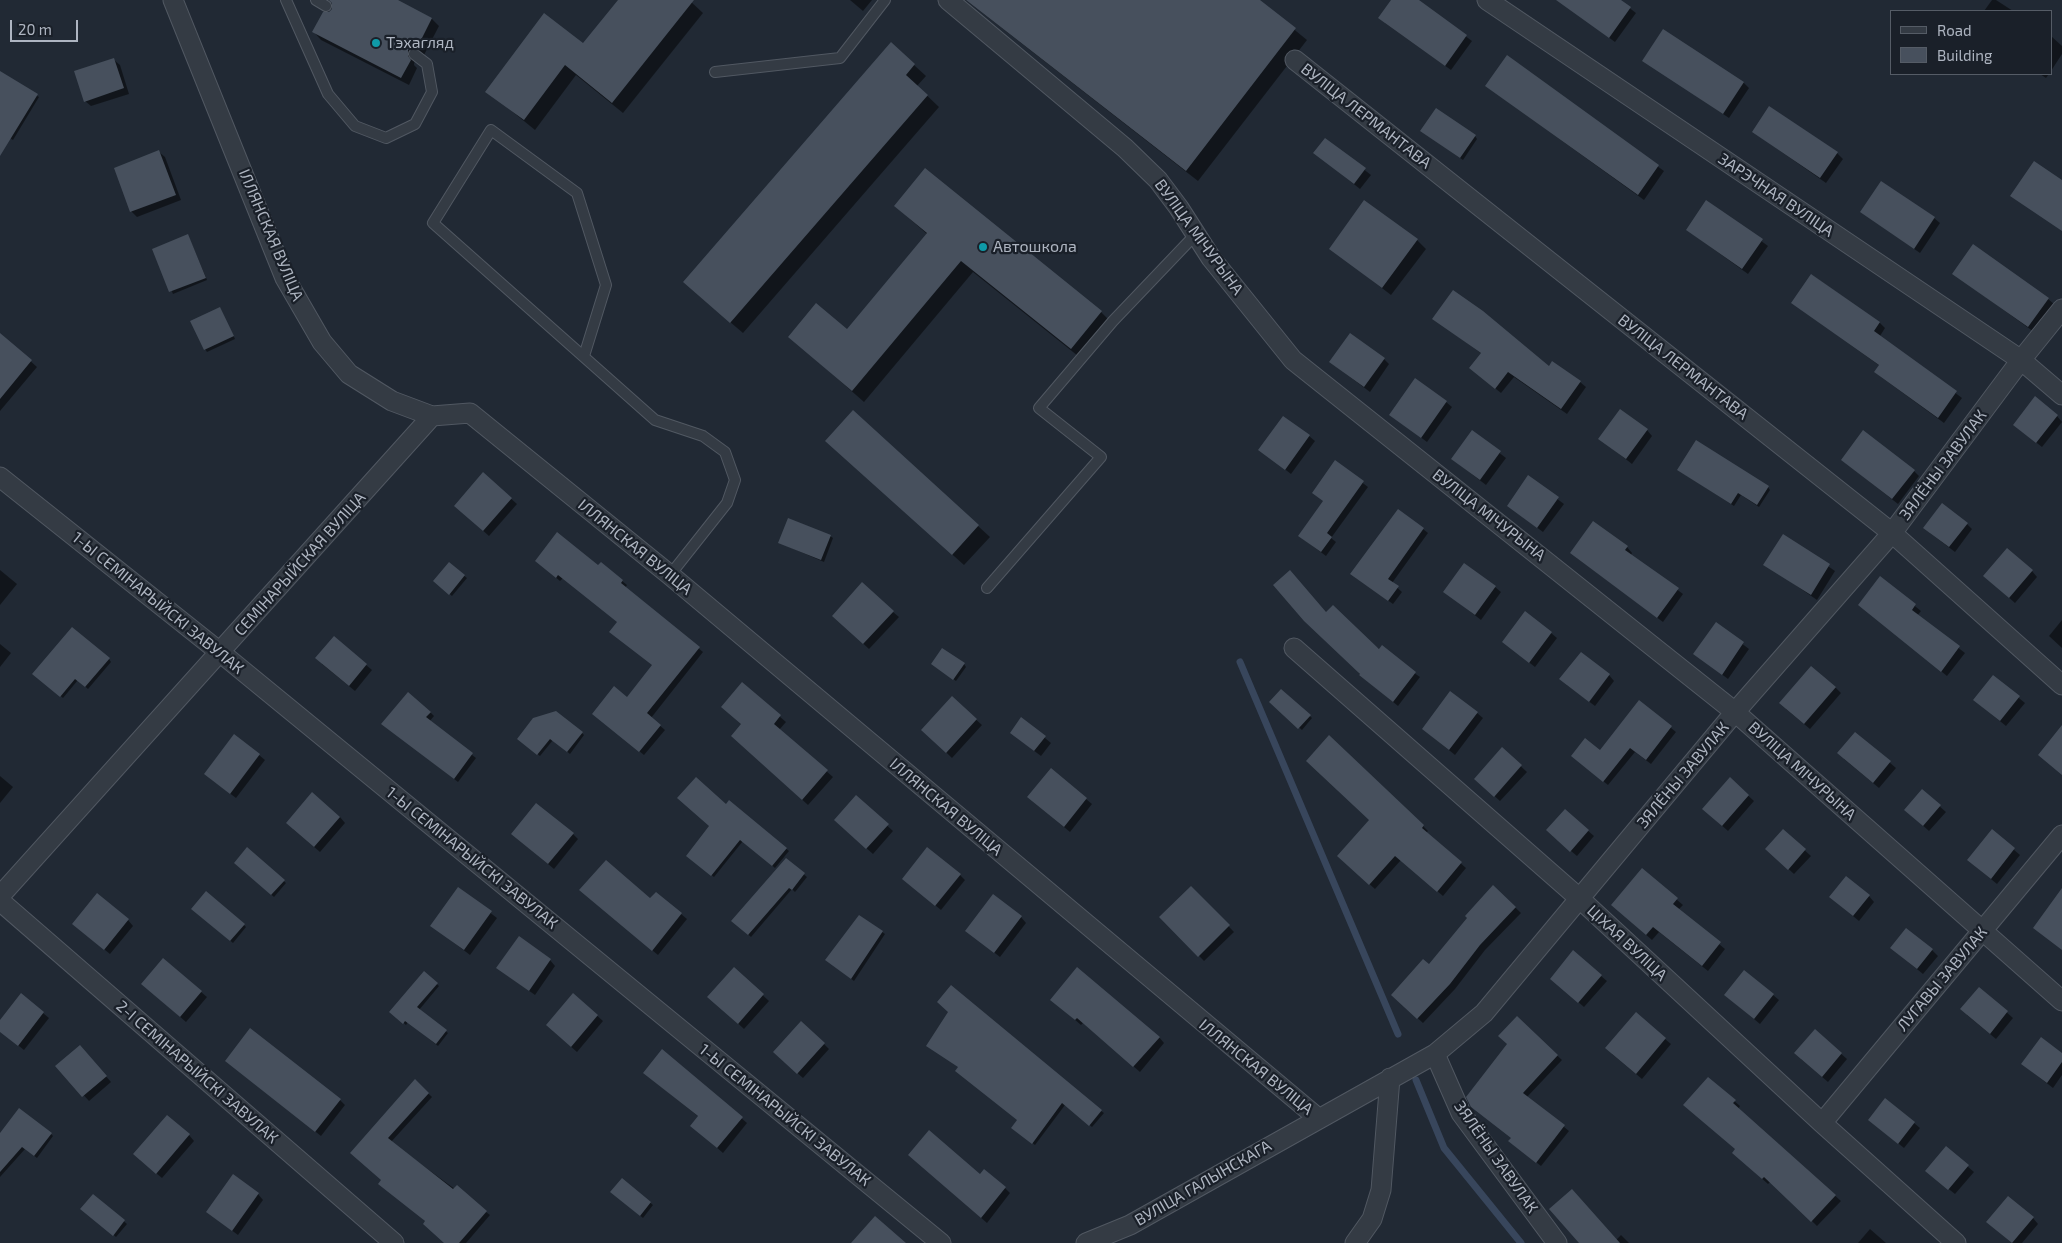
<!DOCTYPE html>
<html>
<head>
<meta charset="utf-8">
<style>
	body { margin:0 }
	#map { position:relative; width:2062px; height:1243px; overflow:hidden; background:#212934; font-family:"Exo 2",sans-serif }
	canvas { display:block }
	.legend { position:absolute; left:1890px; top:10px; width:162px; height:65px; box-sizing:border-box; background:#1a2029; border:1px solid #555c66; margin:0; padding:6px 9px; list-style:none; font-size:15px; color:#aeb5c1 }
	.legend li { display:flex; align-items:center; gap:10px; height:25px }
	.legend b { width:25px; border:1px solid #555c66 }
	.scale { position:absolute; left:10px; top:20px; width:68px; height:22px; box-sizing:border-box; border:2px solid #aeb5c1; border-top:0; padding-left:6px; font-size:15px; line-height:18px; white-space:nowrap; color:#aeb5c1; -webkit-text-stroke:4px #1a2029; paint-order:stroke }
</style>
</head>
<body>
<div id="map">
<canvas width="2062" height="1243"></canvas>
<ul class="legend">
<li><b style="height:6px;background:#343b44"></b>Road</li>
<li><b style="height:14px;background:#47505d"></b>Building</li>
</ul>
<div class="scale">20 m</div>
</div>
<script>
const ctx = document.querySelector('canvas').getContext('2d');
ctx.lineJoin = 'round';
function fillPath(path, color) { ctx.fillStyle = color; ctx.fill(path, 'evenodd'); }
function strokePath(path, color, width, dash) { ctx.strokeStyle = color; ctx.lineWidth = width; ctx.lineCap = dash ? 'butt' : 'round'; ctx.setLineDash(dash || []); ctx.stroke(path); }
function label(font, color, halo, rows, align = 'center') {
  ctx.font = font + ' "Exo 2",sans-serif'; ctx.lineWidth = 4.5; ctx.setLineDash([]); ctx.textBaseline = 'middle'; ctx.strokeStyle = halo; ctx.fillStyle = color; for (const [text, x, y, turn = 0] of rows) {
    ctx.save(); ctx.translate(x, y); ctx.rotate((+turn || 0) * Math.PI / 180); ctx.textAlign = isNaN(turn) ? turn : align; if (halo) ctx.strokeText(text, 0, 0); ctx.fillText(text, 0, 0); ctx.restore();
  }
}
fillPath(new Path2D(`
	M331 0H395L432 19 439 26 424 55 415 57 414 65 417 68 409 85 321 40 314 32 333 10V3Z
	M620 0H689L703 13 623 113 576 75 535 130 487 91 584 45Z
	M850 0H872L863 11Z
	M966 0H1258L1307 40 1198 181Z
	M1392 0H1417L1472 41 1451 70 1385 23Z
	M1557 0H1619L1636 13 1615 42Z
	M1992 0H1996L2013 11H1984Z
	M2051 36 2062 46V54L2051 71Z
	M891 44 926 76 917 86 939 107 743 333 696 293Z
	M1507 57 1664 171 1644 200 1486 86Z
	M114 60 120 65 129 94 91 106 85 101Z
	M1644 61 1743 82 1749 88 1729 118Z
	M0 73 39 97 13 140 0 132Z
	M2040 74H2049L2046 78Z
	M1753 132 1837 153 1843 159 1826 183Z
	M1424 133 1475 136 1477 139 1463 160Z
	M1325 139 1371 175 1360 189 1315 153Z
	M159 152 165 157 181 200 137 217 131 211Z
	M1707 201 1768 246 1748 274 1687 230Z
	M895 206 1101 312 1112 323 1083 360 973 272 864 402 790 337 847 330 927 234Z
	M1861 212 1934 218 1940 223 1920 253Z
	M188 235 207 280 173 294 153 249Z
	M1417 240 1426 249 1391 295 1331 249Z
	M1954 274 2048 299 2054 304 2034 332Z
	M1812 275 1880 323 1885 328 1880 336 1962 398 1944 423 1881 377 1875 372 1880 366 1792 303Z
	M220 308 235 339 207 352 205 349Z
	M1434 319 1580 382 1586 387 1567 414 1514 377 1501 393 1476 373 1482 354Z
	M7 340 37 367 0 411V348Z
	M1384 359 1389 364 1370 392 1330 362Z
	M1446 402 1452 407 1427 442 1391 415Z
	M2057 416 2062 422 2042 447 2020 430Z
	M1647 430 1652 436 1632 464 1600 439Z
	M1472 432 1506 458 1486 485 1452 459Z
	M1309 436 1315 441 1291 474 1260 450Z
	M838 452 978 526 990 537 964 565Z
	M1842 460 1914 471 1919 476 1898 504Z
	M1335 462 1368 487 1331 538 1336 542 1326 556 1299 536 1324 501Z
	M1681 472 1768 487 1770 490 1759 507 1741 495 1734 506Z
	M483 474 517 504 489 536 461 511Z
	M1528 477 1564 504 1543 532 1508 506Z
	M1967 524 1972 529 1955 552 1930 533Z
	M1423 529 1428 533 1392 583 1402 592 1393 604 1356 578Z
	M1783 535 1835 571 1817 600 1765 564Z
	M830 536 833 538 824 562 780 543Z
	M1627 547 1632 553 1631 555 1683 594 1663 622 1577 558Z
	M449 564 467 578 452 596 435 581Z
	M601 564 627 585 625 588 703 652 651 718 665 730 644 755 598 718 627 698 653 665 618 622 563 578 560 581 541 565 599 567Z
	M0 570 17 584 0 605Z
	M2032 571 2037 577 2015 603 1990 581Z
	M1880 578 1921 611 1917 616 1965 653 1947 676 1865 610Z
	M1495 587 1501 592 1481 620 1445 592Z
	M893 612 899 617 869 649 839 621Z
	M1327 613 1420 677 1398 706 1360 675Z
	M2062 620V648L2049 636Z
	M1716 624 1749 649 1728 679 1695 654Z
	M1551 633 1557 638 1535 667 1503 642Z
	M334 638 372 670 355 691 322 664Z
	M0 644 11 653 0 667Z
	M109 659 111 662 88 689 78 680 63 698 36 676Z
	M964 664 966 667 956 681 935 666Z
	M1609 675 1614 681 1595 706 1567 685Z
	M1993 677 2025 703 2006 726 1980 705Z
	M742 684 786 722 779 730 833 777 808 805 738 741 742 725Z
	M1835 687 1841 693 1810 729 1786 709Z
	M1281 691 1312 718 1302 730 1270 702Z
	M952 698 982 725 952 758 923 730Z
	M1639 702 1676 732 1651 764 1635 752 1608 785 1577 760 1600 752Z
	M430 712 434 716 429 722 476 758 458 782 383 724Z
	M1477 713 1483 718 1455 755 1423 729Z
	M1022 719 1051 743 1041 756 1017 738Z
	M582 733 584 735 570 754 553 740 540 756 521 741Z
	M1855 733 1896 768 1879 788 1844 759Z
	M1329 737 1423 826 1428 831 1426 833 1466 868 1443 896 1401 860 1375 889 1343 861 1371 820Z
	M1502 749 1527 772 1500 801 1481 784Z
	M259 755 265 760 236 798 211 779Z
	M1051 770 1092 804 1070 832 1035 803Z
	M0 776 13 787 0 803Z
	M1730 779 1754 801 1728 831 1710 815Z
	M1922 791 1946 812 1929 831 1911 815Z
	M856 797 893 831 873 854 841 826Z
	M729 802 789 851 775 868 743 841 714 877 690 858Z
	M1565 811 1594 836 1577 856 1553 836Z
	M340 817 345 823 320 852 293 829Z
	M1783 831 1811 856 1794 874 1772 854Z
	M1992 831 2020 855 1997 884 1975 866Z
	M512 834H573L578 839 554 869Z
	M248 849 286 883 274 897 235 863Z
	M786 860 807 877 795 892 792 889 751 937 733 921Z
	M1642 870 1683 905 1678 910 1725 949 1708 971 1659 932 1652 940 1618 910Z
	M960 875 965 880 941 910 903 879Z
	M1191 887 1234 932 1204 961 1161 917Z
	M1494 887 1521 913 1485 950 1455 989 1423 1023 1392 995 1429 966Z
	M459 889 497 918 470 955 432 926Z
	M587 896 651 900 681 914 687 919 658 955Z
	M1869 896 1874 902 1859 921 1836 902Z
	M195 911 244 925 246 927 233 943Z
	M1021 917 1026 923 1000 957 973 936Z
	M128 920 133 926 110 954 79 929Z
	M882 932 885 934 854 981 829 962Z
	M1932 950 1938 956 1923 974 1897 953Z
	M163 960 207 997 186 1022 148 989Z
	M550 960 555 966 535 995 504 973Z
	M734 969 769 1001 744 1029 715 1002Z
	M424 973 439 986 419 1010 448 1033 438 1046 408 1022 406 1025 391 1012Z
	M1601 976 1607 981 1584 1007 1557 984Z
	M951 986 1101 1111 1104 1113 1092 1127 1065 1105 1035 1145 1015 1130 1018 1120 959 1067 950 1012Z
	M1979 988 2013 1018 1996 1039 1967 1015Z
	M21 995 49 1018 24 1050 0 1031V1022Z
	M574 995 603 1021 577 1052 553 1031Z
	M1725 995H1773L1779 1000 1760 1024Z
	M1058 1005 1159 1037 1164 1043 1140 1072 1083 1023 1081 1025Z
	M1517 1018 1562 1060 1527 1097 1569 1131 1541 1166 1515 1146 1511 1140Z
	M1815 1031 1847 1059 1828 1082 1801 1059Z
	M1665 1039 1671 1044 1642 1079 1612 1054Z
	M824 1044 829 1049 803 1078 780 1058Z
	M662 1050 747 1123 723 1153 692 1126 699 1117 644 1073Z
	M85 1052 111 1082 89 1101 57 1066Z
	M2062 1054V1075L2053 1088 2022 1064Z
	M226 1061 340 1100 345 1105 321 1136Z
	M1708 1078 1740 1106 1738 1109 1841 1201 1817 1226 1771 1181 1768 1184 1739 1158Z
	M415 1081 432 1097 391 1142 490 1215 466 1243H446L426 1222 356 1156Z
	M1869 1120 1914 1123 1920 1128 1904 1148Z
	M51 1134 53 1136 37 1158 25 1149 0 1177V1135Z
	M189 1135 194 1141 162 1178 140 1160Z
	M1946 1148 1974 1172 1955 1194 1932 1176Z
	M915 1160 980 1176 1005 1188 1010 1193 987 1223Z
	M622 1180 653 1205 643 1218 614 1194Z
	M258 1194 263 1200 238 1235 207 1212Z
	M93 1195 127 1224 116 1237 84 1211Z
	M2033 1218 2038 1224 2022 1243H2012L1993 1227Z
	M1870 1229 1886 1243H1858Z
	M1621 1235 1629 1243H1580L1616 1240Z`), '#0007');
strokePath(new Path2D(`
	M1240 662 1398 1034
	M1416 1080 1444 1148 1521 1243`), '#38465c', 7);
fillPath(new Path2D(`
	M329 0H398L432 18 417 48 408 50V56L411 60 401 78 312 32 323 12H329L332 9V3Z
	M618 0H694L612 103 565 65 524 120 485 92 544 13 583 43Z
	M966 0H1260L1296 28 1186 171Z
	M1391 0H1419L1467 35 1445 66 1378 18Z
	M1556 0H1621L1631 7 1609 38Z
	M1663 29 1744 82 1723 114 1642 61Z
	M891 42 915 64 906 75 928 95 730 323 683 282Z
	M1507 55 1659 165 1638 195 1485 86Z
	M114 58 124 88 84 102 74 71Z
	M0 71 38 94 0 156Z
	M1769 106 1838 152 1820 178 1752 132Z
	M1436 108 1476 135 1460 158 1420 131Z
	M1325 138 1366 168 1354 184 1313 153Z
	M159 150 176 195 130 212 114 168Z
	M2034 161 2062 180V231L2010 196Z
	M925 168 1102 311 1071 349 961 261 852 391 788 337 816 303 847 329 927 233 894 206Z
	M1881 181 1935 217 1914 249 1860 212Z
	M1364 200 1418 239 1382 288 1329 249Z
	M1706 200 1763 239 1742 269 1686 230Z
	M188 234 206 278 169 292 152 249Z
	M1973 244 2049 298 2028 327 1952 274Z
	M1811 274 1880 322 1874 331 1957 391 1938 418 1874 372 1879 365 1791 303Z
	M1453 290 1483 311 1549 366 1552 361 1581 381 1561 409 1508 372 1495 389 1469 368 1481 353 1432 319Z
	M220 307 234 336 204 350 190 321Z
	M0 333 32 360 0 399Z
	M1350 333 1385 358 1364 387 1329 362Z
	M1415 378 1447 401 1421 438 1389 415Z
	M2035 396 2058 415 2036 443 2013 425Z
	M1620 409 1648 429 1626 459 1598 439Z
	M853 410 979 525 952 555 825 441Z
	M1283 416 1310 435 1285 470 1258 450Z
	M1472 430 1501 451 1480 480 1451 459Z
	M1863 430 1915 470 1892 499 1841 460Z
	M1696 440 1769 486 1757 505 1738 493 1731 504 1677 470Z
	M1335 460 1364 481 1327 533 1332 537 1321 552 1298 536 1323 501 1312 493Z
	M483 472 512 498 483 531 454 506Z
	M1528 475 1559 497 1537 528 1507 506Z
	M1942 503 1968 523 1949 547 1923 528Z
	M1398 509 1424 528 1388 579 1399 586 1388 601 1350 574Z
	M788 518 831 535 821 560 778 543Z
	M1593 521 1628 546 1625 550 1679 588 1657 618 1570 553Z
	M557 532 598 565 601 562 623 580 621 583 700 647 647 713 661 725 639 752 592 714 614 686 627 697 652 665 609 632 617 622 558 575 556 578 535 561Z
	M1783 534 1830 564 1811 595 1763 565Z
	M2007 548 2033 570 2009 598 1983 576Z
	M449 562 465 575 449 595 433 581Z
	M1464 563 1496 586 1475 615 1443 592Z
	M1290 570 1326 612 1333 605 1379 649 1382 645 1416 672 1393 702 1359 675 1360 674 1304 621 1273 585Z
	M1880 576 1916 604 1912 610 1960 646 1941 672 1858 605Z
	M862 582 894 611 863 644 832 616Z
	M1525 611 1552 632 1529 663 1502 642Z
	M1716 622 1744 642 1722 675 1693 654Z
	M72 627 110 658 85 687 75 679 60 697 32 674Z
	M334 636 367 664 349 686 315 658Z
	M942 648 965 663 953 680 931 664Z
	M1581 652 1610 674 1589 702 1559 679Z
	M1811 666 1836 687 1804 724 1779 703Z
	M1993 675 2020 696 2000 721 1973 700Z
	M742 682 781 715 774 724 828 770 802 800 731 736 741 724 721 707Z
	M1281 689 1311 715 1298 729 1269 702Z
	M1450 691 1478 712 1449 750 1422 729Z
	M408 692 431 712 426 717 473 753 454 779 381 724Z
	M952 696 977 719 946 753 921 730Z
	M1639 700 1672 726 1646 760 1630 748 1603 782 1571 756 1585 738 1600 750Z
	M556 711 583 732 567 752 550 739 537 755 517 739 533 718Z
	M1021 717 1046 736 1034 751 1010 733Z
	M2062 725V775L2038 755Z
	M1855 732 1891 761 1873 783 1837 753Z
	M234 734 260 754 230 794 204 774Z
	M1329 735 1424 825 1422 828 1462 862 1437 892 1395 856 1369 885 1337 856 1369 820 1306 761Z
	M1502 747 1522 765 1494 797 1474 779Z
	M1051 768 1087 798 1064 827 1027 797Z
	M696 777 726 804 729 800 787 848 772 866 740 840 711 876 686 856 709 826 677 798Z
	M1730 777 1749 795 1722 826 1702 809Z
	M1922 789 1941 805 1923 826 1904 810Z
	M312 792 340 817 314 847 286 823Z
	M856 795 889 824 866 849 834 820Z
	M536 803 574 833 548 864 511 834Z
	M1565 809 1589 830 1570 852 1546 830Z
	M1783 829 1806 849 1788 870 1765 849Z
	M1992 829 2015 848 1991 879 1967 860Z
	M247 847 285 880 271 895 234 863Z
	M927 847 961 874 935 906 902 879Z
	M786 858 805 873 792 890 789 888 748 935 731 921Z
	M606 860 650 898 656 892 682 913 652 951 579 890Z
	M1642 868 1678 898 1673 904 1721 942 1702 966 1653 927 1646 935 1611 905Z
	M1846 876 1870 895 1853 916 1829 897Z
	M1493 885 1516 907 1480 945 1450 984 1417 1019 1391 995 1423 959 1429 964 1467 918 1465 916Z
	M1191 886 1230 925 1198 957 1159 917Z
	M458 887 492 911 464 950 430 926Z
	M2062 888V950L2033 928Z
	M206 891 245 924 230 941 191 909Z
	M97 893 129 919 104 950 72 924Z
	M993 894 1022 916 994 953 965 931Z
	M859 915 883 931 851 979 825 960Z
	M1906 928 1933 949 1917 969 1890 948Z
	M519 936 551 959 529 991 496 968Z
	M1573 950 1602 975 1578 1003 1550 979Z
	M163 958 202 991 180 1017 141 984Z
	M734 967 764 994 738 1024 707 997Z
	M1077 967 1160 1037 1133 1067 1077 1018 1075 1020 1050 1000Z
	M1744 970 1774 994 1754 1019 1724 995Z
	M424 971 438 983 417 1007 447 1030 436 1044 405 1021 403 1024 389 1012Z
	M951 985 1102 1110 1089 1126 1062 1103 1032 1144 1011 1128 1017 1120 955 1071 958 1067 926 1046 948 1012 937 1002Z
	M1979 987 2008 1011 1990 1034 1960 1009Z
	M21 993 44 1012 18 1046 0 1032V1020Z
	M573 993 598 1015 571 1047 546 1025Z
	M1636 1012 1666 1038 1636 1074 1605 1048Z
	M1517 1016 1558 1055 1523 1093 1565 1125 1536 1163 1508 1141 1511 1138 1471 1107 1466 1097 1507 1044 1498 1036Z
	M801 1021 825 1043 797 1074 773 1052Z
	M250 1028 341 1099 315 1132 225 1061Z
	M1815 1029 1842 1053 1822 1077 1794 1053Z
	M2041 1037 2062 1053V1062L2047 1083 2021 1064Z
	M80 1045 107 1076 82 1097 55 1066Z
	M662 1049 743 1117 717 1148 690 1126 698 1116 643 1073Z
	M1708 1077 1736 1100 1733 1103 1836 1195 1811 1222 1764 1177 1762 1179 1732 1153 1735 1149 1683 1105Z
	M415 1079 429 1093 388 1138 453 1189 457 1185 487 1211 459 1243H444L423 1224 425 1221 378 1184 381 1180 350 1153Z
	M1885 1098 1915 1122 1898 1144 1868 1120Z
	M19 1108 52 1133 34 1156 22 1147 0 1172V1133Z
	M167 1115 190 1134 156 1174 133 1154Z
	M929 1130 980 1174 984 1169 1006 1187 981 1218 908 1155Z
	M1946 1146 1969 1165 1948 1190 1925 1171Z
	M233 1174 259 1193 232 1231 206 1212Z
	M622 1178 651 1202 640 1216 610 1192Z
	M1572 1189 1620 1243H1579L1549 1209Z
	M93 1194 125 1220 113 1236 80 1209Z
	M2008 1196 2034 1217 2012 1243 1986 1222Z
	M875 1216 906 1243H851Z`), '#47505d');
const service = new Path2D(`
	M286 0 328 94 355 126 386 138 415 124 432 92 427 64 414 54
	M316 0 326 6
	M715 72 840 58 885 0
	M584 356 606 285 577 193 491 130 433 223 655 420 703 436 725 452 735 480 727 503 670 575
	M987 588 1101 457 1039 408 1113 321 1196 234`);
const minor = new Path2D(`
	M173 0 285 278 322 342 349 374 392 401 432 416
	M948 0 1125 148 1158 180 1179 208 1211 258 1293 360 1735 712 2062 1001
	M1487 0 2021 360 2062 395
	M1295 60 1892 533 2062 685
	M0 477 221 653 941 1243
	M1294 648 1579 898 1822 1123 1956 1243
	M0 896 432 416 470 413 670 575 1318 1118
	M0 901 394 1243
	M1435 1054 1461 1113 1557 1243
	M1822 1123 2062 835
	M1086 1243 1130 1225 1435 1054 1484 1013 1735 712 1892 533 2021 360 2062 309
	M1355 1243 1372 1219 1381 1190 1390 1078`);
strokePath(service, '#515862', 12);
strokePath(minor, '#515862', 21);
strokePath(service, '#343b44', 10);
strokePath(minor, '#343b44', 19);
for (const [x, y, r, color] of [
	[376,43,5,"#0f9aa8"],
	[983,247,5,"#0f9aa8"]
]) { const dot = new Path2D(); dot.arc(x, y, r, 0, 2 * Math.PI); ctx.fillStyle = color; ctx.fill(dot); strokePath(dot, '#1a2029', 2); }
label('16px', '#aeb5c1', '#1a2029', [
	["Тэхагляд",386,43],
	["Автошкола",993,247]
], 'left');
label('16px', '#aeb5c1', '#1a2029', [
	["ВУЛІЦА ЛЕРМАНТАВА",1366,116,38],
	["ЗАРЭЧНАЯ ВУЛІЦА",1776,195,34],
	["ІЛЛЯНСКАЯ ВУЛІЦА",271,235,67],
	["ВУЛІЦА МІЧУРЫНА",1199,237,54],
	["ВУЛІЦА ЛЕРМАНТАВА",1683,367,38],
	["ЗЯЛЁНЫ ЗАВУЛАК",1943,465,-53],
	["ВУЛІЦА МІЧУРЫНА",1489,515,38],
	["ІЛЛЯНСКАЯ ВУЛІЦА",635,547,39],
	["СЕМІНАРЫЙСКАЯ ВУЛІЦА",300,564,-48],
	["1-Ы СЕМІНАРЫЙСКІ ЗАВУЛАК",158,603,39],
	["ВУЛІЦА МІЧУРЫНА",1802,771,42],
	["ЗЯЛЁНЫ ЗАВУЛАК",1683,775,-50],
	["ІЛЛЯНСКАЯ ВУЛІЦА",946,807,40],
	["1-Ы СЕМІНАРЫЙСКІ ЗАВУЛАК",472,858,39],
	["ЦІХАЯ ВУЛІЦА",1627,943,43],
	["ЛУГАВЫ ЗАВУЛАК",1942,979,-50],
	["ІЛЛЯНСКАЯ ВУЛІЦА",1256,1067,39],
	["2-І СЕМІНАРЫЙСКІ ЗАВУЛАК",197,1072,41],
	["1-Ы СЕМІНАРЫЙСКІ ЗАВУЛАК",785,1115,39],
	["ЗЯЛЁНЫ ЗАВУЛАК",1496,1157,55],
	["ВУЛІЦА ГАЛЫНСКАГА",1203,1183,-30]
]);
</script>
</body>
</html>
